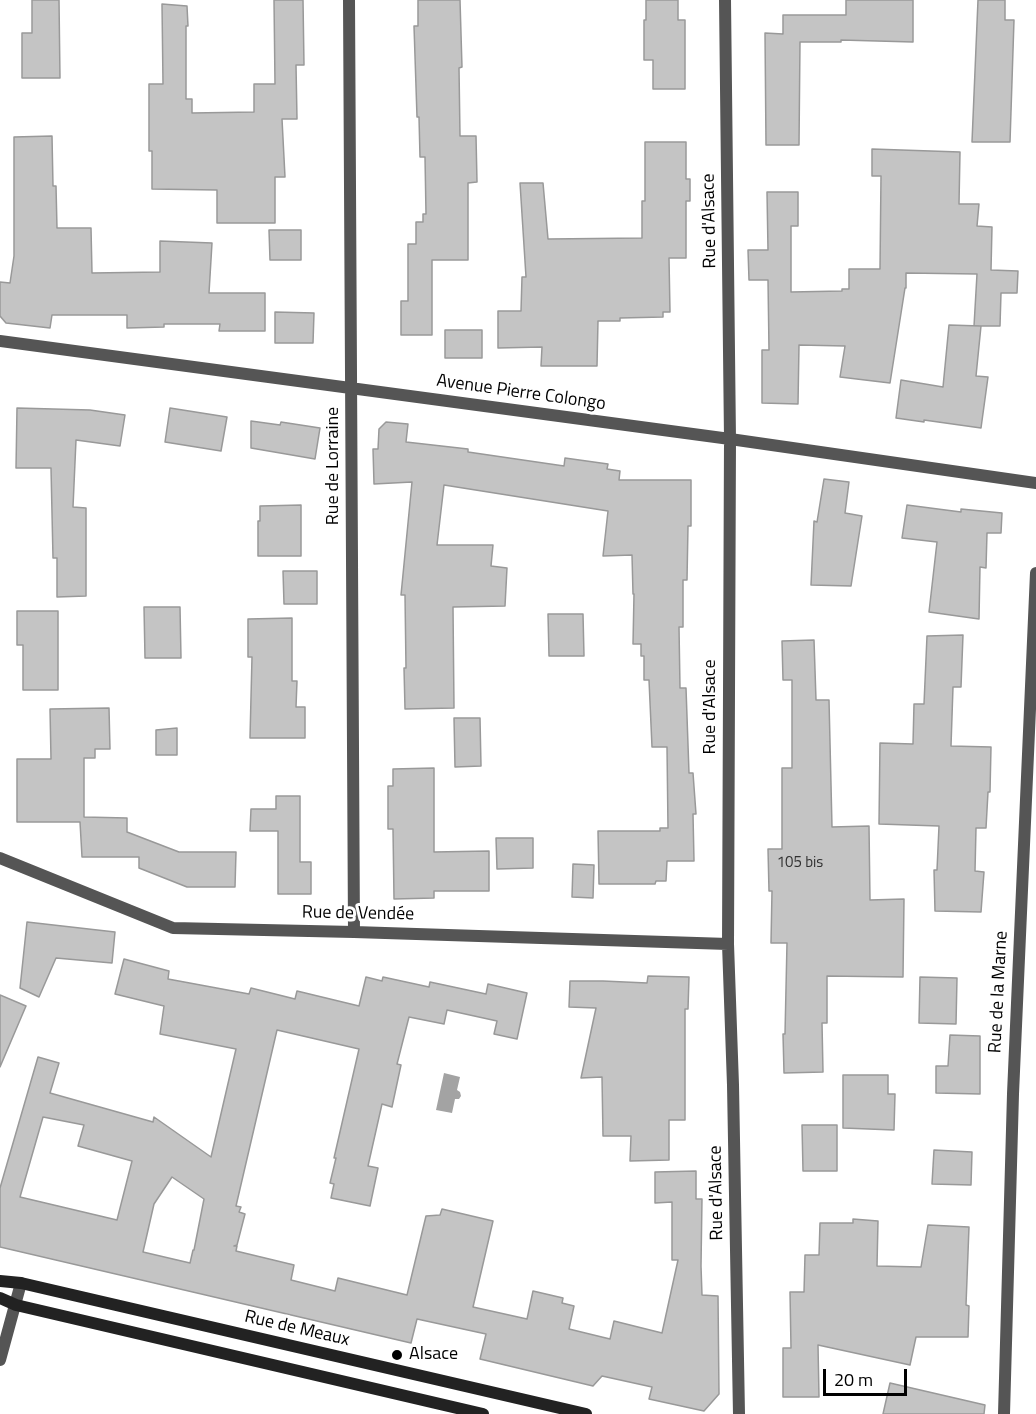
<!DOCTYPE html>
<html>
<head>
<meta charset="utf-8">
<style>
	body { margin:0 }
	#map { position:relative; width:1036px; height:1414px; overflow:hidden; background:#fff; font-family:"Titillium Web",sans-serif }
	canvas { display:block }
	.scale { position:absolute; left:823px; top:1369px; width:84px; height:27px; box-sizing:border-box; border:3px solid #000; border-top:0; padding-left:8px; font-size:18px; line-height:21px; white-space:nowrap; color:#000; -webkit-text-stroke:4px #fff; paint-order:stroke }
</style>
</head>
<body>
<div id="map">
<canvas width="1036" height="1414"></canvas>
<div class="scale">20 m</div>
</div>
<script>
const ctx = document.querySelector('canvas').getContext('2d');
ctx.lineJoin = 'round';
function fillPath(path, color) { ctx.fillStyle = color; ctx.fill(path, 'evenodd'); }
function strokePath(path, color, width, dash) { ctx.strokeStyle = color; ctx.lineWidth = width; ctx.lineCap = dash ? 'butt' : 'round'; ctx.setLineDash(dash || []); ctx.stroke(path); }
function label(font, color, halo, rows, align = 'center') {
  ctx.font = font + ' "Titillium Web",sans-serif'; ctx.lineWidth = 6; ctx.setLineDash([]); ctx.textBaseline = 'middle'; ctx.strokeStyle = halo; ctx.fillStyle = color; for (const [text, x, y, turn = 0] of rows) {
    ctx.save(); ctx.translate(x, y); ctx.rotate((+turn || 0) * Math.PI / 180); ctx.textAlign = isNaN(turn) ? turn : align; if (halo) ctx.strokeText(text, 0, 0); ctx.fillText(text, 0, 0); ctx.restore();
  }
}
fillPath(new Path2D(`
	M444 1073 460 1077 457 1090 460 1092 461 1096 459 1099H455L452 1113 436 1110Z`), '#a3a3a3');
const building = new Path2D(`
	M32 0H59L60 78H22V33H32Z
	M274 0H303L304 65H296L297 119H282L285 177H275V223H217V190L152 189V151H149V84H163L162 4 187 6 188 26H186V99H192V113L254 112V84H275Z
	M418 0H460L462 67 459 68 460 136H476L477 182 468 183V260H432V335H401V301H408V244H416V222H423V214H426L425 157H420L419 117H417L414 26H418Z
	M646 0H678V20H685V89H653V60H644V20H646Z
	M846 0H913V42L841 40V42H800L799 145H766L765 33 783 34V15H846Z
	M978 0H1005V20H1014L1010 142H972Z
	M52 136 53 186H56L57 228H91L92 273 160 272V241L212 243 209 293H265V331H219L220 324H164V327L127 328V315H52L50 328 6 323 0 316V282L10 283 14 256V137Z
	M645 142H686V179H690V201H686V258H669L670 312H663V317L620 318V321H598L597 366H541L542 347 498 348V311H521L522 277H526L520 183H543L548 239 642 238V201H645Z
	M872 149 960 152 959 204H979L977 226 992 227 991 270 1018 271 1017 293H1001L1000 326H974L977 274 906 273V288H905L890 383 840 377 845 346 799 345 798 404 762 403V350H769L768 280H749L748 250H768L767 192H798V226H791V292L842 291V289H849V269H880L881 176H872Z
	M269 230H301V260H270Z
	M275 312 314 313 313 343H275Z
	M949 325 981 326 976 376 988 377 981 428 924 420V422L896 418 901 380 943 387Z
	M445 330H482V358H445Z
	M17 408 90 410 125 415 120 446 76 440 73 507 86 508V596L57 597V558H53L51 468H16Z
	M170 408 227 417 221 451 165 442Z
	M251 421 280 425 281 422 320 428 315 459 251 448Z
	M386 422 408 424 406 442 468 449V452L564 466 565 458 608 464 607 469 620 471 619 480H691V526H688L687 580H683V627H679L680 688H686L689 773H693L696 814H693L694 861H667L666 881H656L655 884H599L598 831H660V828H668L667 747H652L649 680H644V656H641V644H633L634 594H633L632 555 603 556 608 511 444 485 437 545H493L491 566 507 568 505 606 453 607 454 708 405 709 404 668H406L405 595H401L412 482 374 484 373 449H378L379 429Z
	M824 479 849 482 845 513 862 516 851 586 811 585 814 521 817 522Z
	M301 505V556H258V521H260V506Z
	M907 505 961 512V509L1002 513 1001 533H987L986 568 980 567 979 619 929 612 937 542 902 538Z
	M283 571H317V604H284Z
	M144 607H180L181 658H145Z
	M17 611H58V690H23V645H17Z
	M548 614H583L584 656H549Z
	M292 618V681H297L296 707H305V738H250L252 657H248V619Z
	M963 635 961 687H953L951 746 991 747 990 792H988L986 828H976L975 871 984 872 981 912 935 911 934 870H937L939 826 879 824 880 743 913 744 914 704H924L927 636Z
	M814 640 816 700H829L832 827 869 826 870 900 904 899 903 977 827 976V1023H822L823 1072 784 1073 783 1034H785L787 943H771L772 891H769L768 849H782V768H792V680H783L782 641Z
	M109 708 110 749H95V758H84V817L127 818V832L179 852H236L235 887H187L139 868V857H82L80 822H17V759H51L50 709Z
	M454 718H480L481 766 455 767Z
	M177 728V755H156V730Z
	M434 768V852L489 851V891H434V898L394 899 393 829H388V786H393V769Z
	M276 796H300V862H311V894H278V831H250L251 809H276Z
	M496 838H533V868L497 869Z
	M573 864 594 865 593 898 572 897Z
	M27 922 115 932 112 963 56 958 39 997 20 988Z
	M124 959 169 971 168 979 249 994 251 988 295 999 297 991 359 1006 366 977 382 981 383 977 429 987 430 982 486 994 488 984 527 993 517 1039 494 1034 497 1021 447 1010 444 1024 409 1017 397 1064 401 1065 392 1107 382 1104 368 1166 378 1168 370 1206 331 1198 334 1184 330 1183 336 1158H334L359 1049 277 1030 236 1206 241 1207 239 1212 245 1214 237 1245 234 1246H237L236 1251 294 1265 291 1280 335 1291 338 1278 407 1295 426 1216 440 1215 442 1209 493 1221 473 1307 527 1319 533 1291 563 1298 562 1303 574 1306 569 1329 610 1339 614 1321 662 1333 678 1260H672V1202L655 1203V1172L696 1171V1199H702L701 1266 702 1295 718 1296 719 1394 704 1411 649 1399 652 1387 602 1376 593 1386 480 1359 486 1334 417 1319 411 1343 0 1247V1188L38 1057 59 1063 50 1093 153 1122 154 1117 211 1157 236 1049 160 1034 164 1006 115 994ZM43 1117 84 1125 78 1146 132 1161 117 1220 20 1197ZM172 1177 204 1199 194 1250H193L190 1263 143 1252 154 1204Z
	M648 976 689 977 688 1009H685V1120H669V1160L630 1161 631 1136H603L602 1077 581 1078 596 1008 569 1007 570 981H603L647 983Z
	M920 977 957 978 956 1024 919 1023Z
	M0 995 26 1006 0 1067Z
	M950 1035 980 1036V1094L936 1093V1066H948Z
	M843 1075H888V1094H895L894 1130 843 1128Z
	M802 1125H837V1171H803Z
	M934 1150 972 1152 971 1185 932 1184Z
	M853 1219 878 1221 877 1266 921 1267 928 1225 969 1227 966 1305 969 1306 968 1337H916L910 1365 818 1345 819 1397H783V1348H791L790 1292H804L805 1255H819L820 1223H853Z
	M890 1383 985 1405 984 1414H883Z`);
fillPath(building, '#c4c4c4');
strokePath(building, '#999', 1.5);
strokePath(new Path2D(`
	M349 0 354 932
	M725 0 730 439 728 944 733 1085 739 1414
	M0 341 730 439 1036 483
	M0 858 173 928 354 932 728 944
	M0 1360 21 1283
	M1004 1414 1013 1094 1036 573`), '#555', 12);
strokePath(new Path2D(`
	M0 1281 21 1283 586 1414
	M0 1298 16 1305 483 1414`), '#222', 12);
for (const [x, y, r, color] of [
	[397,1355,6,"#000"]
]) { const dot = new Path2D(); dot.arc(x, y, r, 0, 2 * Math.PI); ctx.fillStyle = color; ctx.fill(dot); strokePath(dot, '#fff', 2); }
label('15px', '#313131', null, [
	["105 bis",800,863]
]);
label('18px', '#000', '#fff', [
	["Rue d'Alsace",710,221,-91],
	["Avenue Pierre Colongo",521,393,8],
	["Rue de Lorraine",334,466,-90],
	["Rue d'Alsace",711,707,-90],
	["Rue de Vendée",358,914,1],
	["Rue de la Marne",999,992,-87],
	["Rue d'Alsace",717,1193,-91],
	["Rue de Meaux",297,1329,13]
]);
label('18px', '#000', '#fff', [
	["Alsace",409,1355]
], 'left');
</script>
</body>
</html>
